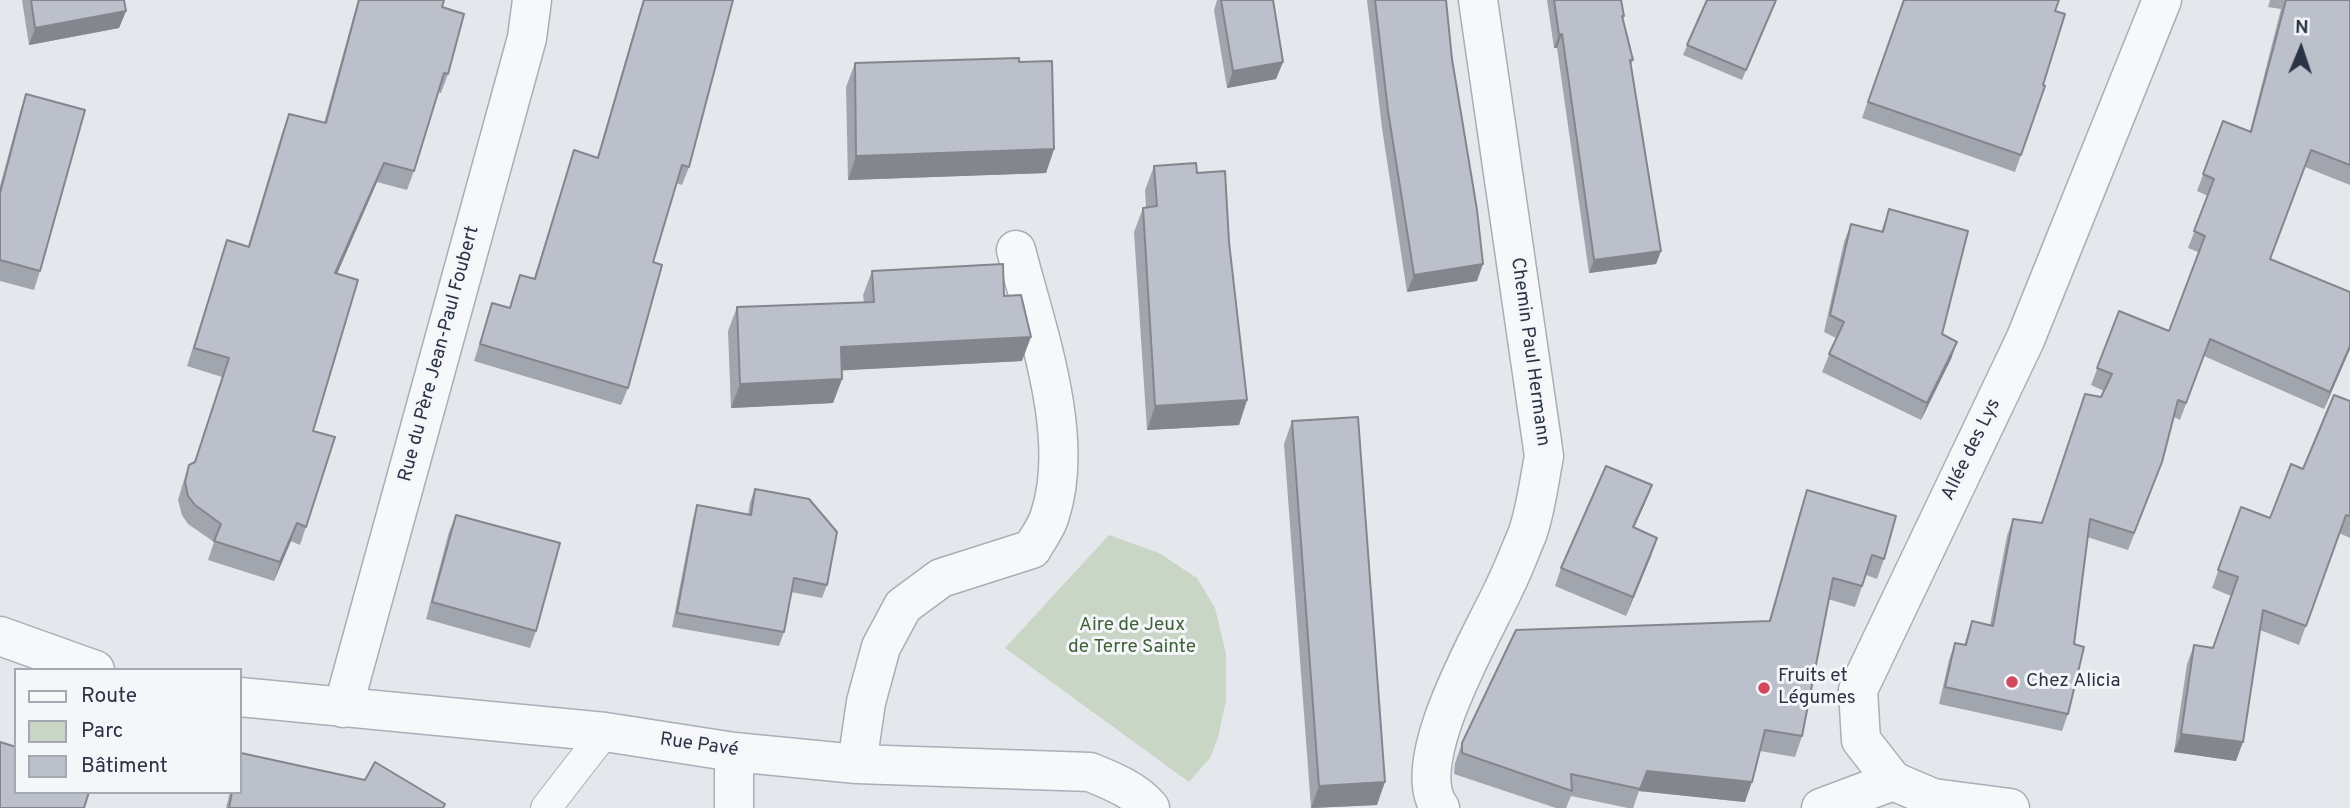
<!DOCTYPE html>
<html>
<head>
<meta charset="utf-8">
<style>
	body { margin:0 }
	#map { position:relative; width:2350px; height:808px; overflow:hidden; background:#e4e7ec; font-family:Overpass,sans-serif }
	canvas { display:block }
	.legend { position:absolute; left:14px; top:668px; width:228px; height:126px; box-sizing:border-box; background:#f4f6f9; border:2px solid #a4a8b1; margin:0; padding:9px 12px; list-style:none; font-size:21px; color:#2b3445 }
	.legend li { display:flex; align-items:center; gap:14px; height:35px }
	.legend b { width:35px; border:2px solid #a4a8b1 }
	.north { position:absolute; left:2266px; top:14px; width:70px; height:70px; -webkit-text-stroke:5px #f4f6f9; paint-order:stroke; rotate:2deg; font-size:19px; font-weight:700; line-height:28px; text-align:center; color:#2b3445 }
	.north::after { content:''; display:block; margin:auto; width:24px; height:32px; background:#2b3445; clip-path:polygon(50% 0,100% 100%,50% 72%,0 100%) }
</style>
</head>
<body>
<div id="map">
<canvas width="2350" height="808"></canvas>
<ul class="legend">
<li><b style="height:9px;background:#f7f8fa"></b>Route</li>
<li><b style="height:19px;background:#c9d6c5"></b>Parc</li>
<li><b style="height:19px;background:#bbc0ca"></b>Bâtiment</li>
</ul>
<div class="north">N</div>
</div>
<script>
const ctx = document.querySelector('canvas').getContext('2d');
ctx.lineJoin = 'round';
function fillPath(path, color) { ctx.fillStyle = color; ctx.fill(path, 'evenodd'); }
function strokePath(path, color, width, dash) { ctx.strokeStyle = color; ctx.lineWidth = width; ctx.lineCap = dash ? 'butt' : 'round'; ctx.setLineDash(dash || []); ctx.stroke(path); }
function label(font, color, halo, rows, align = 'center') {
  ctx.font = font + ' Overpass,sans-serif'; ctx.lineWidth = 6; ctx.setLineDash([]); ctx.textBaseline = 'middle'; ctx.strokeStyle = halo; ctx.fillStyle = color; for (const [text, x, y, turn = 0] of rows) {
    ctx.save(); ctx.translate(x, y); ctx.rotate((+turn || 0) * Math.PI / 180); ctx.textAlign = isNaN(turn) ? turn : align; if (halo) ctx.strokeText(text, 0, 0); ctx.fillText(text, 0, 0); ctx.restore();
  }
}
fillPath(new Path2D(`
	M1109 535 1159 553 1197 578 1215 608 1226 654V701L1218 737 1210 758 1189 782 1005 648Z`), '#c9d6c5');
const service = new Path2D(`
	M546 808 605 732`);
const minor = new Path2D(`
	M0 636 95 670
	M240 697 605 732 734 752 857 764 1090 772C1112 781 1135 790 1150 808
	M343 708 527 38 532 0
	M734 752V808
	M857 764 866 702 881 647 903 606 941 578 1032 549C1038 538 1047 527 1050 515 1076 436 1036 328 1016 250
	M1440 808C1405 763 1486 629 1506 584 1514 568 1520 551 1527 535 1536 510 1539 482 1544 456L1478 0
	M1821 808 1893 781
	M2010 808 1933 798 1893 781 1861 740 1858 690 2025 340 2162 0`);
strokePath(service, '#a9aeb7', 32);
strokePath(minor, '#a9aeb7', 41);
strokePath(service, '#f7f8fa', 30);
strokePath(minor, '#f7f8fa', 38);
fillPath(new Path2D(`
	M22 0H124L126 11 119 28 29 45Z
	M358 0H444L442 7 448 74 441 93 438 92 414 171 407 190 377 182 337 274 313 431 306 527 300 545 291 541 274 581 208 560 214 542 188 524 182 515 178 500 183 483 189 465 194 463 222 377 187 366 227 240 248 246 282 133 289 114 324 123Z
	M643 0H733L689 167 682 185 676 183 653 262 628 388 621 405 474 361 492 303 509 308 520 275 534 278 574 150 597 158Z
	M1217 0H1273L1283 62 1276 79 1227 88 1214 10Z
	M1367 0H1446L1477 281 1407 292 1382 128Z
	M1547 0H1621L1624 16 1623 19 1633 60 1631 64 1661 251 1656 264 1589 273 1557 48H1554Z
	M1707 0H1776L1742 80 1683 55Z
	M1903 0 2055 11 2043 85 2045 86 2015 172 1862 118Z
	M2270 0H2350V185L2305 167 2270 259 2350 292V349L2324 409 2204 356 2180 420 2174 417 2156 479 2128 550 2087 537 2074 644 2068 714 2062 731 1939 704 1949 660 1955 643 1964 645 1972 621 1990 625 2007 536 2013 519 2041 523 2104 391 2091 385 2119 311 2169 331 2198 252 2188 248 2208 196 2197 191 2223 121 2250 131 2281 9 2268 7Z
	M1019 62 1054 149 1046 173 848 180 846 87 855 63Z
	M26 94 40 271 34 290 0 281V186L20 112Z
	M1154 166 1197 173 1229 242 1247 400 1239 425 1147 430 1134 232 1143 208 1146 207 1145 190Z
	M1889 209 1942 334 1957 342 1951 359 1921 420 1822 372 1836 338 1824 332 1844 242 1851 224 1881 232Z
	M872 271 1004 296 1022 361 842 370V379L833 403 731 408 728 331 737 307 864 302 863 295Z
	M2350 401V538L2339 533 2299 645 2260 630 2236 761 2174 752 2187 664 2194 645 2213 648 2231 596 2212 588 2241 507 2270 518Z
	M1292 421 1377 805 1311 808 1284 444Z
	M755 489 827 585 822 598 791 592 784 632 779 646 672 627 693 519 697 505 748 515 750 502Z
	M1807 490 1884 559 1877 579 1866 575 1855 607 1828 599 1802 736 1795 757 1760 751 1745 802 1639 791 1633 808H1628L1571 796 1566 808H1556L1454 774 1455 763 1462 743 1769 621 1800 511Z
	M1645 503 1634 528 1651 556 1626 616 1555 586 1561 568Z
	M456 515 536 631 530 648 426 619 449 532Z
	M241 753 444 808H226L230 792H240V758Z`), '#a1a5ae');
fillPath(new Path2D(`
	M126 11 119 28 29 45 35 28Z
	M1562 34 1557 48H1554L1559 35Z
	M1283 62 1276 79 1227 88 1233 71Z
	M1054 149 1046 173 848 180 856 156Z
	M384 163 377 182 329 292 335 273Z
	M1661 251 1656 264 1589 273 1594 260Z
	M1483 264 1477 281 1407 292 1414 275Z
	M1031 337 1022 361 832 371 841 347Z
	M1957 342 1951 359 1921 420 1927 403Z
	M2350 346V349L2324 409 2330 392Z
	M842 379 833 403 731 408 740 384Z
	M1247 400 1239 425 1147 430 1155 406Z
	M1652 485 1645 503 1626 545 1633 527Z
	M297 523 291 541 274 581 280 562Z
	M1657 538 1651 556 1626 616 1633 597Z
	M2181 734 2243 742 2236 761 2174 752Z
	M1647 771 1752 782 1745 802 1639 791Z
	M1385 782 1377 805 1311 808 1319 786Z`), '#83868d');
const building = new Path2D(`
	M31 0H124L126 11 35 28Z
	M359 0H444L442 7 464 14 448 74 444 73 414 171 384 163 335 273 358 280 313 431 335 437 306 527 297 523 280 562 214 541 221 524 195 505 188 496 185 482 189 465 195 462 229 358 194 348 227 240 249 247 289 114 326 123Z
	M644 0H733L689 167 682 165 653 262 662 265 628 388 480 344 492 303 510 308 520 275 535 279 574 150 598 158Z
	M1221 0H1273L1283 62 1233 71Z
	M1375 0H1446L1452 59 1477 210 1483 264 1414 275 1388 111Z
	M1554 0H1621L1624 16H1622L1633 60H1630L1661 251 1594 260 1562 34 1559 35Z
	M1707 0H1776L1746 70 1687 45Z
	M1904 0H2059L2055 11 2065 14 2043 85 2045 86 2021 155 1868 102Z
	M2286 0H2350V165L2311 150 2270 259 2350 292V346L2330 392 2210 339 2186 403 2178 400 2162 462 2134 533 2090 519 2074 644 2084 647 2068 714 1945 687 1955 643 1966 645 1972 621 1993 626 2013 519 2042 523 2085 394 2101 397 2112 374 2097 368 2119 311 2169 331 2205 236 2194 231 2214 179 2203 174 2223 121 2251 132Z
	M1019 58V62L1052 61 1054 149 856 156 855 63Z
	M26 94 85 110 40 271 0 260V193Z
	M1196 163 1197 173 1225 171 1229 242 1247 400 1155 406 1143 208 1157 206 1154 166Z
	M1889 209 1968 231 1942 334 1957 342 1927 403 1829 354 1844 322 1830 315 1851 224 1883 232Z
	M1003 264 1004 296 1021 295 1031 337 841 347 842 379 740 384 737 307 874 302 872 271Z
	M2334 395 2350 401V516L2346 515 2306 626 2263 610 2243 742 2181 734 2194 645 2213 648 2238 577 2218 570 2241 507 2270 518 2291 464 2303 469Z
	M1358 417 1385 782 1319 786 1292 421Z
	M1606 466 1652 485 1633 527 1657 538 1633 597 1561 568Z
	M755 489 809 499 837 532 827 585 794 578 784 632 677 613 697 505 751 515Z
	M1807 490 1896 516 1884 559 1872 555 1862 586 1833 578 1802 736 1765 730 1752 782 1647 771 1640 789 1571 774 1572 791 1462 753V743L1516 630 1770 621Z
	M456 515 560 543 536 631 432 602Z
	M0 742 16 747V792H89L84 808H0Z
	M241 753 365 780 375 762 445 804 443 808H229L232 792H240V760Z`);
fillPath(building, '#bbc0ca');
strokePath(building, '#83868d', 2);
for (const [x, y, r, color] of [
	[2012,682,7,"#d1495b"],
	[1764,688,7,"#d1495b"]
]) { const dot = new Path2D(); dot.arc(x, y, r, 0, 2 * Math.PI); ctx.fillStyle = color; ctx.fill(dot); strokePath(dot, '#f4f6f9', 2.5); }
label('19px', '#2b3445', '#f4f6f9', [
	["Chemin Paul Hermann",1529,352,82],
	["Rue du Père Jean-Paul Foubert",440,354,-75],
	["Allée des Lys",1972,450,-64],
	["Rue Pavé",699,746,8]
]);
label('19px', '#3f6138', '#f4f6f9', [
	["Aire de Jeux",1132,626],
	["de Terre Sainte",1132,648]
]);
label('19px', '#2b3445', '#f4f6f9', [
	["Fruits et",1778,677],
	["Légumes",1778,699],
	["Chez Alicia",2026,682]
], 'left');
</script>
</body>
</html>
